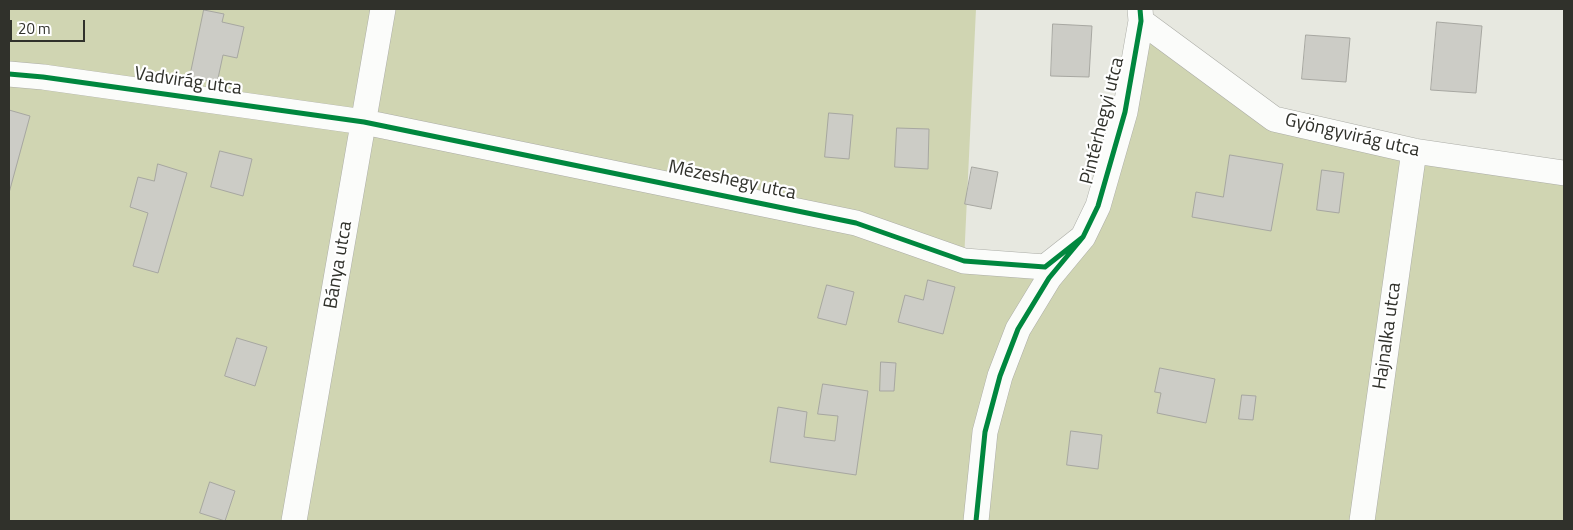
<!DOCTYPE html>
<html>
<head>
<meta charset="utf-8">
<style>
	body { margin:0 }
	#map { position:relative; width:1573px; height:530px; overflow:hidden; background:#e7e8e0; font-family:"Titillium Web",sans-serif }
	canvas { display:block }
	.frame { position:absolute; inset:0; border:10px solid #30312b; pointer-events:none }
	.scale { position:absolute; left:10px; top:20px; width:75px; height:22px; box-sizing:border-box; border:2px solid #30312b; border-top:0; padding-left:6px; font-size:15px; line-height:18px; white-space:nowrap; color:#30312b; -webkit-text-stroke:4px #fff; paint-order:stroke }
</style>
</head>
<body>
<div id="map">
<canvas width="1573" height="530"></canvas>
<div class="frame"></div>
<div class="scale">20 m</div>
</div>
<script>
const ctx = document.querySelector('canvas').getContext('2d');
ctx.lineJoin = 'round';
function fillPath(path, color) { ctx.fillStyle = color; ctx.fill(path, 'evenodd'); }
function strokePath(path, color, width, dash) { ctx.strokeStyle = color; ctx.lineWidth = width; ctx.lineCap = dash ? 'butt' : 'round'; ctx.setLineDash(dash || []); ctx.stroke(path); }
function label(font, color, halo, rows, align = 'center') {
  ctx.font = font + ' "Titillium Web",sans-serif'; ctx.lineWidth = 4.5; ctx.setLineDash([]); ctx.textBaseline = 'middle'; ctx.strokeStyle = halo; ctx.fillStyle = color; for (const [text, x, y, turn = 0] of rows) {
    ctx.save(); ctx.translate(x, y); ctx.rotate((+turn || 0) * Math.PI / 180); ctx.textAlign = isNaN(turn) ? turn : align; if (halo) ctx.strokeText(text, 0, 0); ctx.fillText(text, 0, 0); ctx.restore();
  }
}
fillPath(new Path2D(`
	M9 9H976L964 261 1044 267 1083 237 1141 21 1274 119 1564 176V521H9Z`), '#d0d5b2');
const building = new Path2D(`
	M204 10 224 14 222 22 244 27 237 58 223 55 217 83 190 77Z
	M1437 22 1482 26 1476 93 1431 90Z
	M1053 24 1092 26 1089 77 1051 76Z
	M1306 35 1350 38 1346 82 1302 79Z
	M9 110 30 116 9 193Z
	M829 113 853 115 849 159 825 157Z
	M897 128 929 129 928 169 895 167Z
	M220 151 252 159 243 196 211 187Z
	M1230 155 1283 164 1271 231 1192 217 1196 192 1223 197Z
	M158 164 187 173 158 273 133 266 148 213 130 207 138 177 154 181Z
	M972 167 998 172 991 209 965 204Z
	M1322 170 1344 173 1339 213 1317 210Z
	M928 280 955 287 943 334 898 322 905 295 923 300Z
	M827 285 854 292 846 325 818 318Z
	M237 338 267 347 255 386 225 376Z
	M881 362 896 363 894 391H880Z
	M1160 368 1215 379 1206 423 1157 413 1161 393 1155 392Z
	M823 384 868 391 856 475 770 462 778 407 807 412 804 437 835 441 838 416 818 414Z
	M1242 395 1256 396 1253 420 1239 419Z
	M1071 431 1102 435 1098 469 1067 465Z
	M210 482 235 491 225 521 200 513Z`);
fillPath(building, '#ccccc6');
strokePath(building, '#a7a7a1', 1);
const street = new Path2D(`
	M1141 21 1274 119 1414 151 1564 173
	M9 74 43 77 364 122 856 223 964 261 1045 267 1083 237
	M294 521 383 9
	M976 521 985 432 1000 376 1018 329 1049 278 1083 237 1098 206 1125 112 1141 21 1140 9
	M1362 521 1414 151`);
strokePath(street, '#acada7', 26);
strokePath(street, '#fbfcfa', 25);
strokePath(new Path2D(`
	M9 74 43 77 364 122 856 223 964 261 1045 267 1083 237
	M976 521 985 432 1000 376 1018 329 1049 278 1083 237 1098 206 1125 112 1141 21 1140 9`), '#00873e', 5);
label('19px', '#30312b', '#fff', [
	["Vadvirág utca",188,82,8],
	["Pintérhegyi utca",1103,121,-76],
	["Gyöngyvirág utca",1352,136,13],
	["Mézeshegy utca",732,181,12],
	["Bánya utca",339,265,-80],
	["Hajnalka utca",1388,336,-82]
]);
</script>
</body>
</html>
